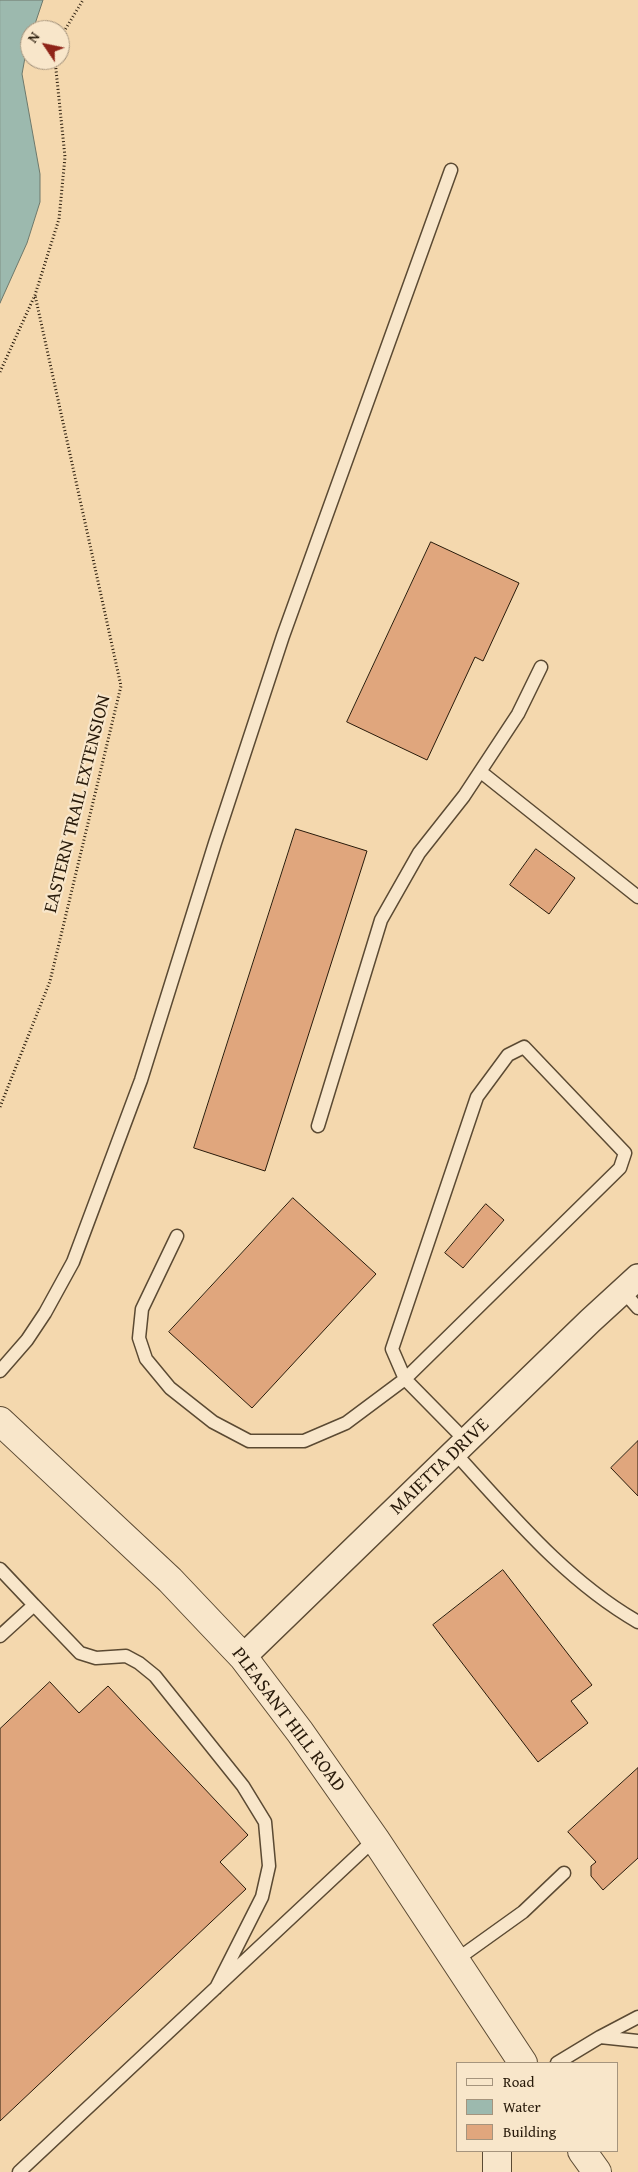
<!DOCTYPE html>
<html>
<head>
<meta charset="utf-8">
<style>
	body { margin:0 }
	#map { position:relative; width:638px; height:2172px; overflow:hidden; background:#f4d8ae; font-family:"Gentium Book Plus",serif }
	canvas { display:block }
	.legend { position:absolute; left:456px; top:2062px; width:162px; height:90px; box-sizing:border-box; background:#f8e6ca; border:1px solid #a5947d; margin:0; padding:6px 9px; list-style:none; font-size:15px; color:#281a0a }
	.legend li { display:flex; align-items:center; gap:10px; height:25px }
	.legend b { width:25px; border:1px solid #a5947d }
	.north { position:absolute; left:20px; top:20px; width:50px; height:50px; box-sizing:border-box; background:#f8e6ca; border:1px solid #a5947d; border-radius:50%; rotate:304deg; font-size:14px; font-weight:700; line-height:20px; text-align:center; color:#281a0a }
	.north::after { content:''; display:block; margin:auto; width:18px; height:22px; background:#8f2418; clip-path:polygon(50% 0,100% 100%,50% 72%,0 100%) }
</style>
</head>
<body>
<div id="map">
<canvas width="638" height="2172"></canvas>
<ul class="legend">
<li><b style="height:6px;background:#f8e6ca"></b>Road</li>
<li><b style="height:14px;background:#9cb9ae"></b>Water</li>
<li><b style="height:14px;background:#e0a67d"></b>Building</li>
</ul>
<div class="north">N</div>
</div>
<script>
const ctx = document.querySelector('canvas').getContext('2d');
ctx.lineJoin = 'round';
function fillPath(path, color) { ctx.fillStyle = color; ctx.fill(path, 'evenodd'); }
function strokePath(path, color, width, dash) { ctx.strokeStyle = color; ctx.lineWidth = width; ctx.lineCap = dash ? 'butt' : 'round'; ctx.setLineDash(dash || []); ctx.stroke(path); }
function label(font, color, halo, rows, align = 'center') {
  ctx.font = font + ' "Gentium Book Plus",serif'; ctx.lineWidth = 4.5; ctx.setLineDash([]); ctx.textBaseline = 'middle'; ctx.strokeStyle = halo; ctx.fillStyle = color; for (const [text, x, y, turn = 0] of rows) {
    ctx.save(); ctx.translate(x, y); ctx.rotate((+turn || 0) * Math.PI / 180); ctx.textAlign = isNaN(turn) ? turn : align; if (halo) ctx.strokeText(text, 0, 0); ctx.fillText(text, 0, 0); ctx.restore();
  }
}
const water = new Path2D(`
	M0 0H43L33 30H30L22 74 40 174V202L27 243 0 303Z`);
fillPath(water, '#9cb9ae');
strokePath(water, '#6e796c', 1);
const building = new Path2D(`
	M431 542 519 583 483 661 475 657 427 760 347 722Z
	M296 829 367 851 265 1171 194 1148Z
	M536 849 575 878 549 914 510 885Z
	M293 1198 376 1274 252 1408 169 1332Z
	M486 1204 504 1220 463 1268 445 1253Z
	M638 1441V1496L611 1468Z
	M503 1570 592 1685 571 1701 588 1723 538 1762 433 1625Z
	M50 1682 79 1713 108 1686 248 1835 220 1862 246 1889 0 2121V1729Z
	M638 1768V1858L603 1890 591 1876V1866L596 1862 568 1832Z`);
fillPath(building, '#e0a67d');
strokePath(building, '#281a0a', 1);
const service = new Path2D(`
	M481 772 638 897
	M318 1126 381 920 419 853 464 796 518 714 541 667
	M177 1236 142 1309 139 1338 146 1359 170 1388 213 1422 249 1441H304L346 1423 405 1379 620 1168 625 1153 524 1047 508 1055 477 1097 392 1349 405 1379 466 1441
	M623 1291 638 1308
	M0 1371 27 1340 45 1313 73 1262 141 1080 215 843 283 636 451 170
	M455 1453C511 1514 565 1580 638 1622
	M0 1569 34 1605 0 1636
	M34 1605 80 1653 96 1658 126 1656 139 1663 155 1676 243 1786 265 1822 269 1866 262 1897 216 1988
	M456 1960 523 1912 564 1873
	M600 2037 638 2041
	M557 2063 600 2037 638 2017
	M19 2172 375 1839`);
const minor = new Path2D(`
	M243 1657 590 1321 638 1277`);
const tertiary = new Path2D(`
	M0 1421 170 1580 243 1657 300 1732 375 1839 523 2063
	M497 2151V2172
	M582 2151 597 2172`);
strokePath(service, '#5b4a33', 15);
strokePath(minor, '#5b4a33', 28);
strokePath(tertiary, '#5b4a33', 30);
strokePath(new Path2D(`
	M60 38 83 0
	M0 372 35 295 59 219 65 157 55 60
	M0 1107 50 981 121 686 35 295`), '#281a0a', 3, [1, 2.5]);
strokePath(service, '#f8e6ca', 12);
strokePath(minor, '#f8e6ca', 25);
strokePath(tertiary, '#f8e6ca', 28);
label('19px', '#281a0a', '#f8e6ca', [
	["EASTERN TRAIL EXTENSION",78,804,-76],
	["MAIETTA DRIVE",440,1467,-44],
	["PLEASANT HILL ROAD",288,1720,53]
]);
</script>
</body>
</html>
